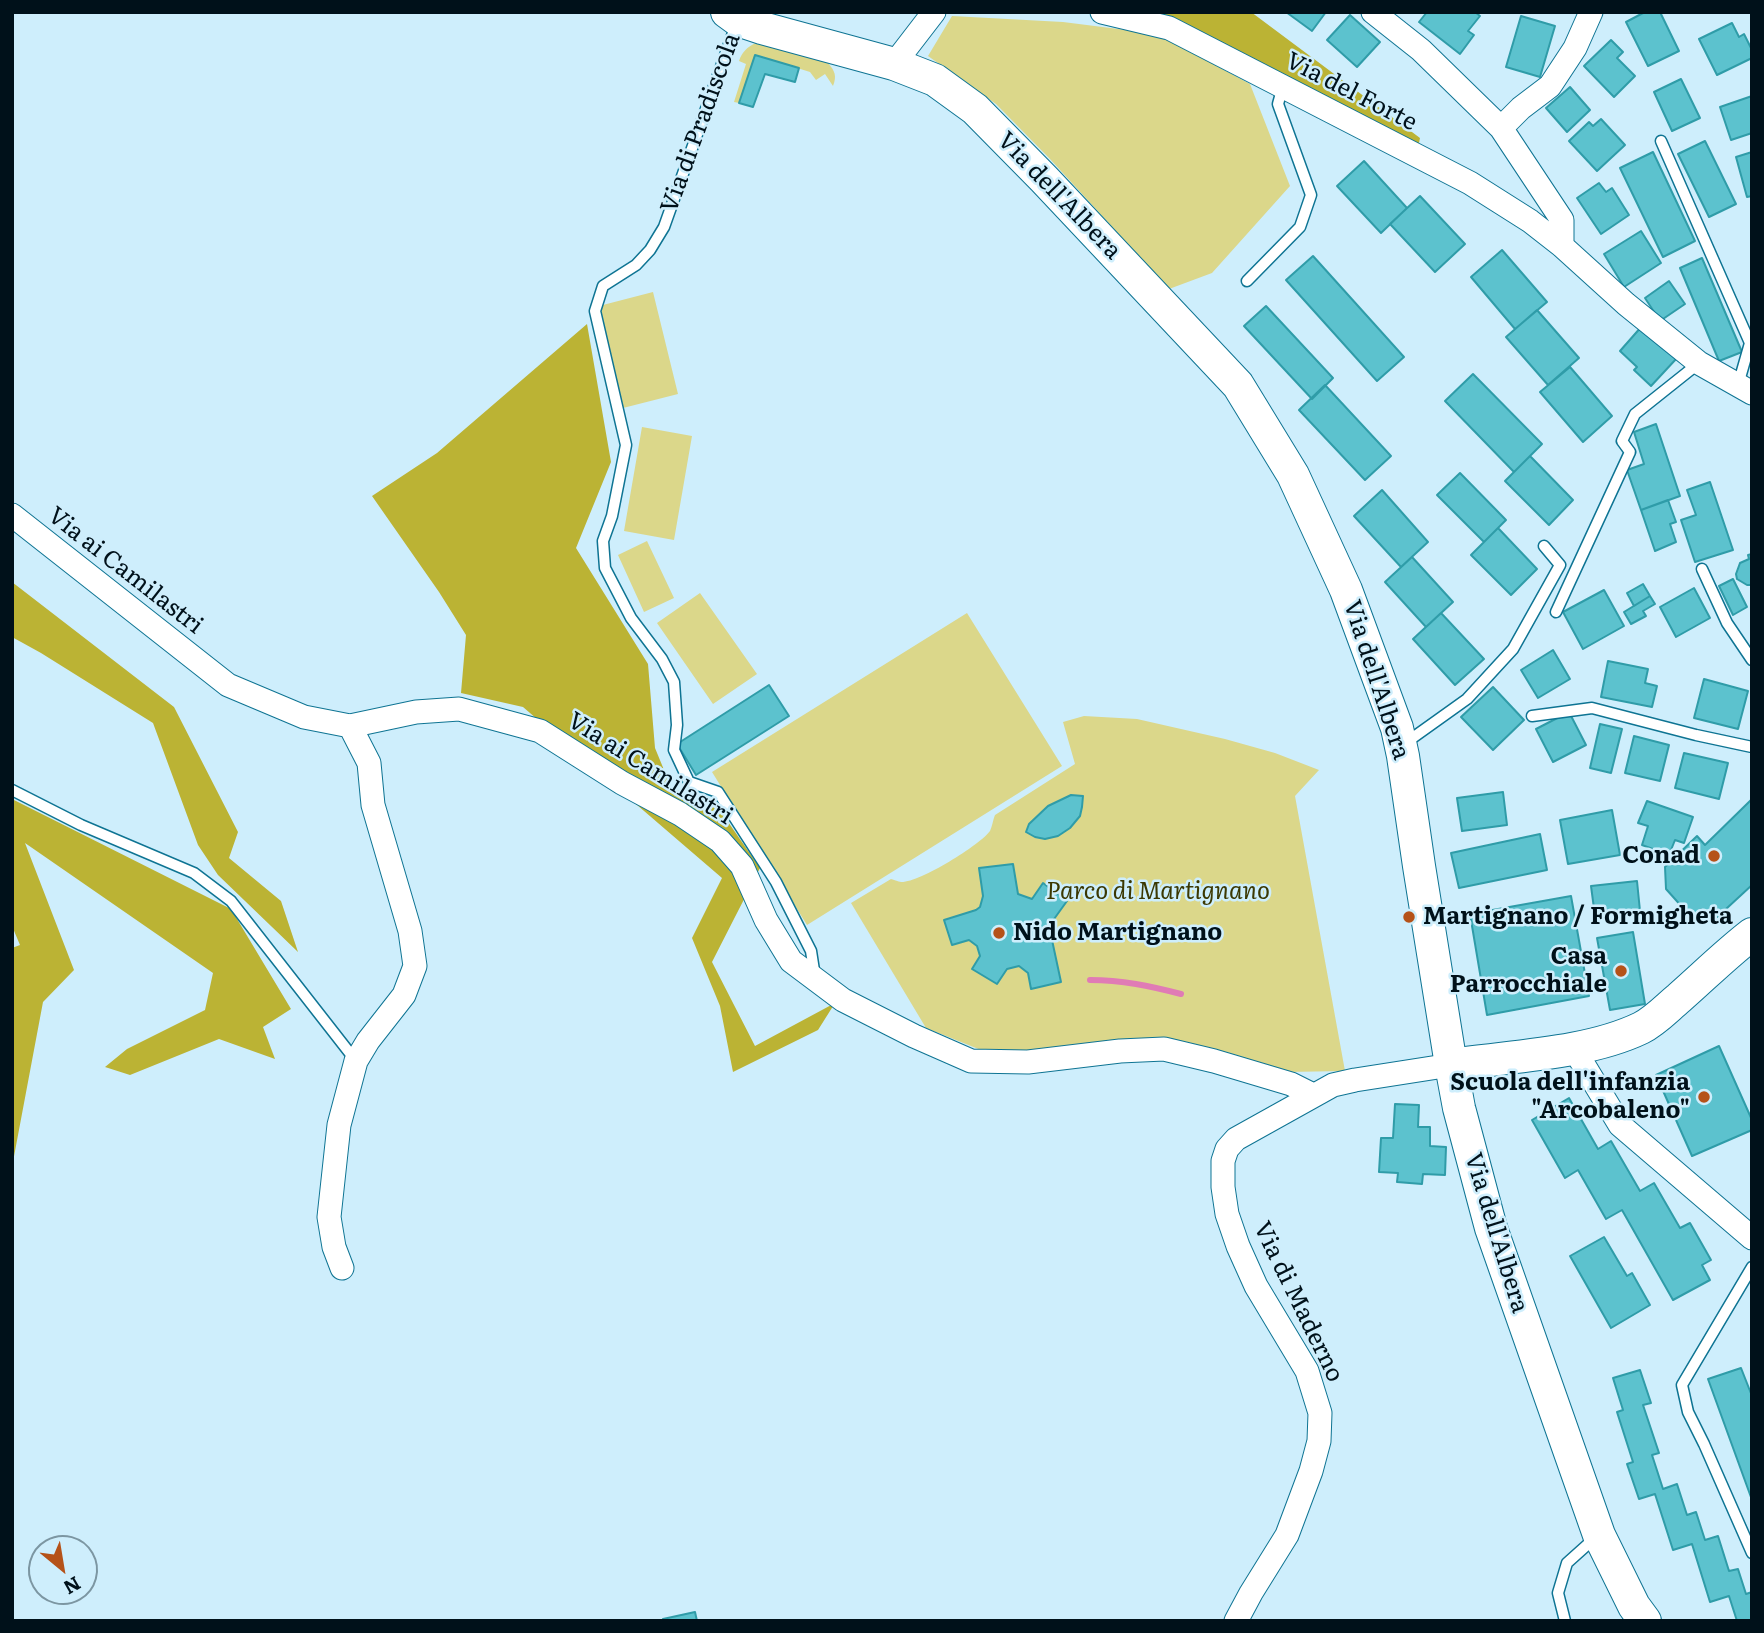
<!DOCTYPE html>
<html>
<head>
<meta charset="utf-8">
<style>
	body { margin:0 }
	#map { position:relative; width:1764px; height:1633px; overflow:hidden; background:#ceeefc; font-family:Literata,serif }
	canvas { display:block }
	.frame { position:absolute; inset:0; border:14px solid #00111a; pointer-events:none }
	.north { position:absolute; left:28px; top:1535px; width:70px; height:70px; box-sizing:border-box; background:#ceeefc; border:2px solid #7c96a2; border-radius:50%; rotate:150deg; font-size:19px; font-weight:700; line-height:28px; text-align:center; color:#00111a }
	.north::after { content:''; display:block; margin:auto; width:24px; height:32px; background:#b55219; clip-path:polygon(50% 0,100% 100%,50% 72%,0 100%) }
</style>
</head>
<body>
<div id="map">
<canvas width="1764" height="1633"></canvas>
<div class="frame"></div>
<div class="north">N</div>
</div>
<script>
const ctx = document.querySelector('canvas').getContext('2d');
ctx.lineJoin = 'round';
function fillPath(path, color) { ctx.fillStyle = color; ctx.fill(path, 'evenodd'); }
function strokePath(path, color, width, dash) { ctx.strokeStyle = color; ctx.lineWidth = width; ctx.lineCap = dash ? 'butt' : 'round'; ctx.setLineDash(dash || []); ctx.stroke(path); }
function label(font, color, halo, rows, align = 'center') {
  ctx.font = font + ' Literata,serif'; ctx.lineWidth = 5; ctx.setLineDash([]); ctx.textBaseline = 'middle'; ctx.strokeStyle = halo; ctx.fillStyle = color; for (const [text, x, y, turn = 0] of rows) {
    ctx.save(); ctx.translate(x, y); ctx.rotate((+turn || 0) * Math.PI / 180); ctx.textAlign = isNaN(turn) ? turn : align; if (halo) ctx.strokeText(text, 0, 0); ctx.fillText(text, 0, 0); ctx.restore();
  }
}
fillPath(new Path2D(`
	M952 16 1063 22 1158 34 1250 84 1290 186 1212 273 1169 289 1050 159 996 104 928 56Z
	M756 43H762L828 63C835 71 837 76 833 86L825 74 816 80 810 72 756 55 739 103 734 102 746 64 739 61C742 52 747 47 756 43Z
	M653 292 678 394 623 408 599 306Z
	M642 427 692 436 674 540 624 531Z
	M647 541 674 598 644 612 618 555Z
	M700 593 757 674 713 704 657 623Z
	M967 613 1062 766 807 925 712 772Z
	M1084 716 1137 719 1225 739 1275 753 1319 770 1295 796 1345 1071 1286 1072 1209 1051 991 1054 926 1028 851 903 891 879C892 879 899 882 901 882 919 883 980 845 990 831 992 827 993 820 995 815L1075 764 1063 722Z`), '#dbd78a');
fillPath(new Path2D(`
	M1155 12H1251L1420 138 1418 148 1307 89Z
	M587 324 611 462 576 548 648 664 655 748 671 787 717 806 760 868 712 962 755 1046 835 1003 818 1030 733 1072 720 1006 692 938 722 878 523 707 461 693 466 635 439 592 372 496 437 453Z
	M12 582 174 707 238 832 229 858 281 901 298 952 218 875 198 845 153 723 41 653 12 637Z
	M12 799 231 909 291 1009 263 1027 275 1059 219 1039 130 1075 105 1067 127 1049 205 1010 213 973 25 843 74 970 43 1002 12 1167V948L20 945 12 926Z`), '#bbb334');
strokePath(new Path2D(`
	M1090 980C1122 980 1150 986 1181 994`), '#e07bb5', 6);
const building = new Path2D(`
	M1286 12H1326L1312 31Z
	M1427 12H1475L1480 16 1468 31 1474 35 1460 54 1419 22Z
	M1645 12H1660L1679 51 1648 66 1626 22Z
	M1350 15 1380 42 1357 67 1327 40Z
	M1521 16 1555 26 1540 77 1506 67Z
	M1732 23 1739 37 1744 34 1752 50V58L1717 75 1699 39Z
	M1611 40 1623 52 1617 58 1635 76 1614 97 1584 66Z
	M755 55 799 68 795 82 765 74 753 107 739 103Z
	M1681 79 1700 118 1672 131 1654 92Z
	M1570 87 1590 110 1567 132 1546 108Z
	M1752 96V133L1731 140 1720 107Z
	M1601 119 1625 145 1597 171 1569 141 1589 122 1593 126Z
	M1705 141 1736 204 1709 217 1678 154Z
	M1653 152 1695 241 1663 257 1620 168Z
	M1752 152V196L1747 197 1736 157Z
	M1364 161 1407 208 1381 233 1337 186Z
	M1599 183 1606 192 1612 188 1629 215 1601 234 1577 198Z
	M1420 196 1465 244 1435 272 1390 224Z
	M1641 231 1661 263 1624 287 1604 254Z
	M1502 250 1547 302 1515 329 1471 277Z
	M1313 256 1404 357 1377 381 1286 280Z
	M1702 258 1742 352 1719 361 1680 268Z
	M1669 281 1685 304 1660 321 1645 298Z
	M1266 306 1333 378 1312 399 1244 326Z
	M1537 310 1579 358 1548 385 1506 337Z
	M1642 326 1677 358 1651 386 1634 370 1637 367 1620 351Z
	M1570 367 1612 416 1583 442 1540 392Z
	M1473 374 1542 444 1514 472 1445 401Z
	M1325 385 1391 456 1365 480 1299 410Z
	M1656 424 1680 496 1641 510 1627 470 1644 464 1634 432Z
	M1530 456 1573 500 1549 525 1505 481Z
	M1460 473 1506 520 1484 542 1437 495Z
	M1710 482 1733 550 1695 562 1681 520 1696 515 1687 490Z
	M1382 490 1428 542 1401 567 1354 516Z
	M1668 500 1676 522 1670 524 1676 542 1655 551 1641 510Z
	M1498 528 1537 569 1511 595 1471 555Z
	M1752 554V585H1747L1737 579 1736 574 1740 563 1749 559 1748 555Z
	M1412 557 1453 602 1426 627 1385 582Z
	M1733 579 1747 607 1733 615 1719 586Z
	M1643 584 1650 596 1634 606 1627 593Z
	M1694 588 1710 618 1676 637 1660 607Z
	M1604 590 1624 626 1583 649 1563 612Z
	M1650 596 1655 604 1643 611 1646 616 1631 624 1624 612Z
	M1441 613 1484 659 1455 685 1413 639Z
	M1553 650 1570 679 1538 698 1521 670Z
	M1608 661 1648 669 1645 683 1657 686 1652 707 1601 697Z
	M1704 679 1748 691 1738 729 1694 718Z
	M769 685 789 716 696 775 677 744Z
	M1493 687 1524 720 1493 750 1461 717Z
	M1569 712 1586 745 1553 762 1536 729Z
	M1600 724 1622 729 1611 773 1590 768Z
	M1634 736 1669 745 1660 781 1625 773Z
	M1684 753 1728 763 1719 799 1675 788Z
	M1503 792 1507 825 1462 831 1457 798Z
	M1071 795 1083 796 1082 807 1080 816 1070 828 1058 836 1045 839 1035 837 1026 832 1029 824 1048 806Z
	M1752 799V885L1713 921 1701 909 1692 918 1666 889 1665 867 1697 836 1705 845Z
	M1647 801 1693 817 1684 843 1675 840 1669 855 1642 845 1648 826 1638 823Z
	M1612 810 1620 855 1568 864 1560 820Z
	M1540 834 1547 870 1459 888 1451 853Z
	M1013 864 1018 894 1032 899 1043 883 1067 901 1049 926 1061 982 1031 989 1028 973 1019 966 1007 969 997 984 972 969 980 956 977 946 969 940 952 945 944 920 976 910 980 907 983 896 979 868Z
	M1637 881 1640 911 1595 916 1591 886Z
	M1571 896 1589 996 1487 1015 1470 914Z
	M1633 932 1645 1004 1610 1010 1597 938Z
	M1719 1046 1752 1120V1130L1692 1156 1656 1075Z
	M1569 1098 1598 1149 1611 1141 1640 1191 1654 1183 1680 1228 1690 1223 1711 1260 1702 1265 1710 1280 1673 1300 1622 1210 1606 1219 1578 1170 1565 1178 1532 1120Z
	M1395 1104 1419 1105 1418 1127H1430V1146L1446 1147 1445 1175 1423 1174 1422 1184 1397 1182 1398 1173 1379 1172 1381 1138H1393Z
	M1604 1237 1627 1276 1632 1273 1650 1305 1611 1328 1570 1256Z
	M1741 1368 1752 1396V1500L1708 1379Z
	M1640 1370 1651 1403 1643 1405 1659 1453 1652 1455 1663 1489 1677 1484 1687 1515 1696 1512 1705 1540 1718 1536 1729 1571 1738 1569 1746 1594 1752 1592V1621H1737L1729 1596 1710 1602 1692 1544 1673 1550 1655 1494 1639 1499 1627 1464 1633 1462 1617 1412 1623 1410 1613 1378Z
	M695 1612 697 1621H663V1619Z`);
fillPath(building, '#5cc2ce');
strokePath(building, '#2f9ca8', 2);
const lane = new Path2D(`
	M737 22 664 227 650 250 636 265 603 286 595 311 626 445 612 516 603 541 605 568 631 618 662 659 674 682 677 725 674 750 689 782 718 792 776 882 811 951 815 977
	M1661 141 1750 343 1738 385
	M1247 281 1300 227 1311 195 1278 104 1283 86
	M1702 569 1727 623 1752 660
	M1556 612 1630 452 1622 441 1635 414 1699 363
	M1532 716 1592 708 1696 735 1752 747
	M1404 744 1467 699 1513 649 1560 565 1544 546
	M12 790 81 825 194 873 231 901 356 1061
	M1752 1267 1682 1385 1688 1412 1704 1444 1752 1553
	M1565 1621 1558 1593 1567 1563 1596 1537`);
const street = new Path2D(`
	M1102 12 1169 28 1470 183 1530 221 1562 246 1626 304 1699 363 1752 393
	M1373 12 1421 50 1501 128 1562 220V246
	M894 64 934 12
	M1501 128 1521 108 1550 86 1575 48 1591 12
	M12 515 228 685 304 717 350 726 416 712 459 709 540 731 622 783 680 814 720 841 742 866 766 920 791 961 843 1000 914 1036 971 1061 1028 1062 1120 1051 1164 1049 1214 1061 1291 1084 1313 1095
	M1574 1049 1620 1125 1752 1238
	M342 1268 334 1247 329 1217 339 1125 356 1061 368 1041 404 995 415 966 410 931 373 805 369 763 350 726
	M1236 1621 1251 1593 1287 1535 1311 1471 1319 1441 1320 1413 1307 1371 1256 1286 1238 1246 1227 1214 1223 1187V1161L1227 1149 1236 1139 1333 1085 1355 1080 1451 1065`);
const secondary = new Path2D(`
	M727 12 738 20 762 28 894 64 935 80 975 109 1044 179 1238 385 1293 475 1346 590 1397 728 1403 756 1419 866 1451 1065 1459 1108 1491 1228 1599 1535 1634 1606 1645 1621
	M1451 1065C1511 1056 1587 1054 1641 1028 1655 1021 1667 1008 1679 998 1703 977 1726 954 1752 934`);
strokePath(lane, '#0e7493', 13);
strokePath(street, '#0e7493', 25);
strokePath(secondary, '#0e7493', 34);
strokePath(lane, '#fff', 10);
strokePath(street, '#fff', 23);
strokePath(secondary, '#fff', 32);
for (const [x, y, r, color] of [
	[1714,856,7,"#b55219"],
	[1409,917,7,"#b55219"],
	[999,933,7,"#b55219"],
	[1621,971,7,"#b55219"],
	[1704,1097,7,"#b55219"]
]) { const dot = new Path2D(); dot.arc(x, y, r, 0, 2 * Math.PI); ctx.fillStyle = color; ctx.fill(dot); strokePath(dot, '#ceeefc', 2.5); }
label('24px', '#00111a', '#ceeefc', [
	["Via del Forte",1351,92,27],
	["Via di Pradiscola",701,123,-70],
	["Via dell'Albera",1059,196,46],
	["Via ai Camilastri",125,571,38],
	["Via dell'Albera",1376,680,72],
	["Via ai Camilastri",650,769,32],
	["Via dell'Albera",1496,1233,73],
	["Via di Maderno",1298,1302,64]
]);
label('bold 24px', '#00111a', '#ceeefc', [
	["Conad",1700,856],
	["Martignano / Formigheta",1423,917,"left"],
	["Nido Martignano",1013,933,"left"],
	["Casa",1607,957],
	["Parrocchiale",1607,985],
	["Scuola dell'infanzia",1690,1083],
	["\"Arcobaleno\"",1690,1111]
], 'right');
label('italic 24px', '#3b3802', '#ceeefc', [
	["Parco di Martignano",1158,892]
]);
</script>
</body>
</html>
